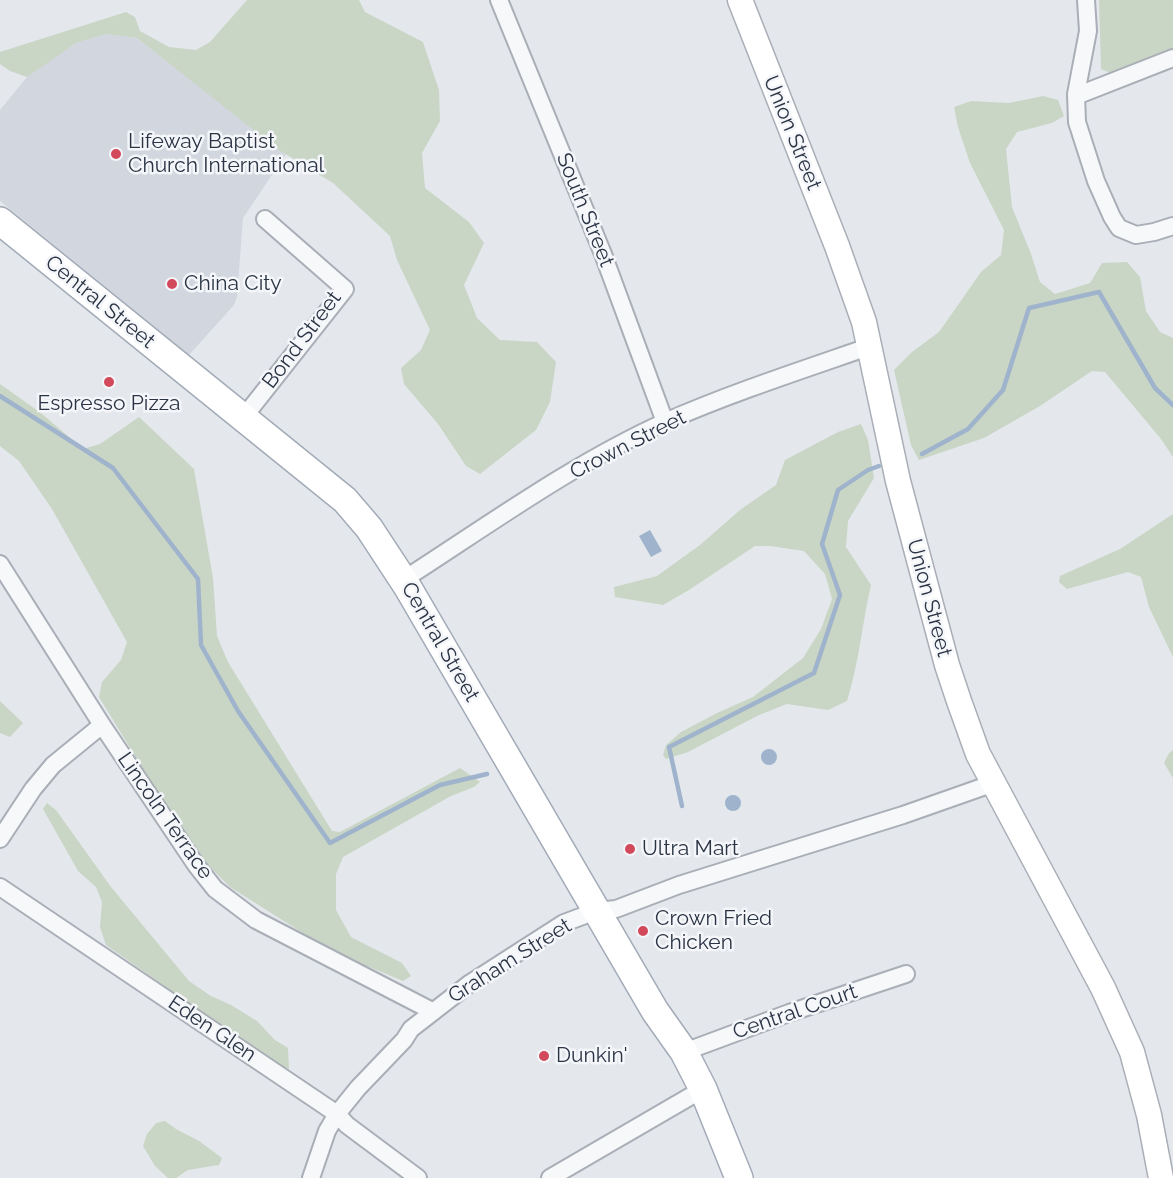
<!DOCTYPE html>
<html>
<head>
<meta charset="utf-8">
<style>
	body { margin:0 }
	canvas { display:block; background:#e4e7ec }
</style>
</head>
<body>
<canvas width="1173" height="1178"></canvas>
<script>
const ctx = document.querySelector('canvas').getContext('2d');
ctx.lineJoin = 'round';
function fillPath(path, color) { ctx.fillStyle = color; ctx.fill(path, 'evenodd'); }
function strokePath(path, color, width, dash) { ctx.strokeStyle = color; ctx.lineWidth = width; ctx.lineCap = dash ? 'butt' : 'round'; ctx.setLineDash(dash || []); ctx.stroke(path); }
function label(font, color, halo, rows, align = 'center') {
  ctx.font = font + ' Raleway,sans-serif'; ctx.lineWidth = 5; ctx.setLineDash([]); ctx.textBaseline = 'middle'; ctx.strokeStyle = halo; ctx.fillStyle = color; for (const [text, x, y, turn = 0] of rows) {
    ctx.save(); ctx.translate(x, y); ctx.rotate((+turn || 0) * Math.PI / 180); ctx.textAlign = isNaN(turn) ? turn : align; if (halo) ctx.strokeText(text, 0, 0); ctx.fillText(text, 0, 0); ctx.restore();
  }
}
fillPath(new Path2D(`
	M106 34 137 38 286 154 243 218 237 297 234 305 189 355 0 201V110L27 77 44 64 76 43Z`), '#d2d6de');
fillPath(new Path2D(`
	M247 0H359L365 12 423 42 439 90 440 121 422 153 425 188 469 222 484 243 464 285 477 318 500 340 537 342 556 362 550 402 536 430 480 474 466 466 438 424 404 384 401 368 421 350 430 330 397 260 390 236 333 183 279 150 137 38 106 34 76 43 27 77 10 71 0 64V52L126 12 135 17 140 31 169 47 196 50 210 42Z
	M1099 0H1173V50L1111 73 1101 69Z
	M1043 96 1058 100 1064 116 1052 123 1017 132 1006 149 1012 207 1031 254 1040 282 1055 294 1090 283 1102 263 1127 262 1140 277 1146 311 1160 332 1173 338V457L1161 439 1105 372 1092 371 1040 406 984 438 919 460 911 445 894 370 912 352 939 332 981 272 1001 255 1004 230 970 163 958 127 954 107 971 101 1009 103Z
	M0 384 41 413 83 449 100 444 139 417 194 469 213 578 217 636 228 662 332 831 340 832 460 768 480 782 474 787 451 796 343 857 336 874V910L351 937 402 963 411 976 403 981 333 952 230 887 210 867 182 833 99 697 102 682 121 660 127 642 52 509 19 461 0 446Z
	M861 424 868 440 874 478 848 521 846 547 871 585C862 624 859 663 847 701L828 710 787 704 759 715 688 752 666 759 663 755 666 745 681 732 717 713 753 697 803 658 821 629 832 599 825 574 804 551 770 546H755L689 590 663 605 615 597 614 587 657 576 700 545 740 510 776 485 785 460 838 432Z
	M1173 514V657L1149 607 1141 577 1128 572 1067 589 1059 582 1060 576 1120 549Z
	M0 701 23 723 10 737 0 733Z
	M1173 750V778L1164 763 1169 753Z
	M47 803 56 810 111 887 189 981 211 996 231 1005 257 1021 275 1040 288 1048 289 1069 274 1063 106 945 100 927 102 902 96 887 78 871 43 809Z
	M165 1121 176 1129 199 1141 222 1158 219 1165 188 1170 176 1178H168L155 1166 143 1146 147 1134 156 1123Z`), '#c9d6c5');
fillPath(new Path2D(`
	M650 530 662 551 651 557 639 536Z
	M761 757a8 8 0 1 1 16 0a8 8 0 1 1-16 0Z
	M725 803a8 8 0 1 1 16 0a8 8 0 1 1-16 0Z`), '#9fb4cc');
strokePath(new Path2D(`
	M0 396 113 468 198 579 201 645 238 711 330 843 440 785 487 774
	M922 454 968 429 1003 390 1029 308 1099 292 1155 388 1173 405
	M682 806 669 747 814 673 840 595 822 544 838 490 868 470 879 466`), '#9fb4cc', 4.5);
const street = new Path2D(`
	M499 0 603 254 665 422
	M1086 0 1088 31 1076 94 1077 122 1096 181 1112 217 1119 228 1136 235 1154 232 1173 226
	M1076 96 1173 58
	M243 418 345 289 265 219
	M0 564 102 725 196 865 215 889 256 920 432 1011
	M403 580C487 526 574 463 665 422 731 393 802 370 871 346
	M0 839 33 789 53 765 102 725
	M0 887 337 1114 347 1125 418 1178
	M684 1052 789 1013 906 974
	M311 1178 327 1131 337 1114 358 1088 404 1040 411 1029 469 984 564 923 596 911 616 909 679 885 903 815 994 783
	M550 1178 703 1089`);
const secondary = new Path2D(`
	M740 0 837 246 864 322 898 481 947 665 959 701 978 754 1103 988 1132 1052 1149 1115 1161 1178`);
const primary = new Path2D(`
	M0 221 345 500 369 528 407 586 655 1011 684 1052 703 1089 739 1178`);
strokePath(street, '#a9aeb7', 20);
strokePath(secondary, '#a9aeb7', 27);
strokePath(primary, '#a3abb8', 30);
strokePath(street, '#f7f8fa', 16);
strokePath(secondary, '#fff', 24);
strokePath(primary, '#fff', 27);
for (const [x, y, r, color] of [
	[116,154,6,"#d1495b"],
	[172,284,6,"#d1495b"],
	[109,382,6,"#d1495b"],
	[630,849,6,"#d1495b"],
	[643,931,6,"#d1495b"],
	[544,1056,6,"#d1495b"]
]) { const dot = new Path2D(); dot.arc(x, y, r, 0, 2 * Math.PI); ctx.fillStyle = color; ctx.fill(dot); strokePath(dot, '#f4f6f9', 2); }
label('21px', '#2b3445', '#f4f6f9', [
	["Union Street",792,133,68],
	["South Street",585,210,68],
	["Central Street",100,302,39],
	["Bond Street",302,340,-53],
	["Crown Street",628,445,-27],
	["Union Street",929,598,75],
	["Central Street",440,642,60],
	["Lincoln Terrace",165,816,55],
	["Graham Street",510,961,-32],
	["Central Court",795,1012,-19],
	["Eden Glen",212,1029,34]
]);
label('21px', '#2b3445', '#f4f6f9', [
	["Lifeway Baptist",128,142],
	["Church International",128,166],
	["China City",184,284],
	["Espresso Pizza",109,404,"center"],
	["Ultra Mart",642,849],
	["Crown Fried",655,919],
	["Chicken",655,943],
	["Dunkin'",556,1056]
], 'left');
</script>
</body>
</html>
